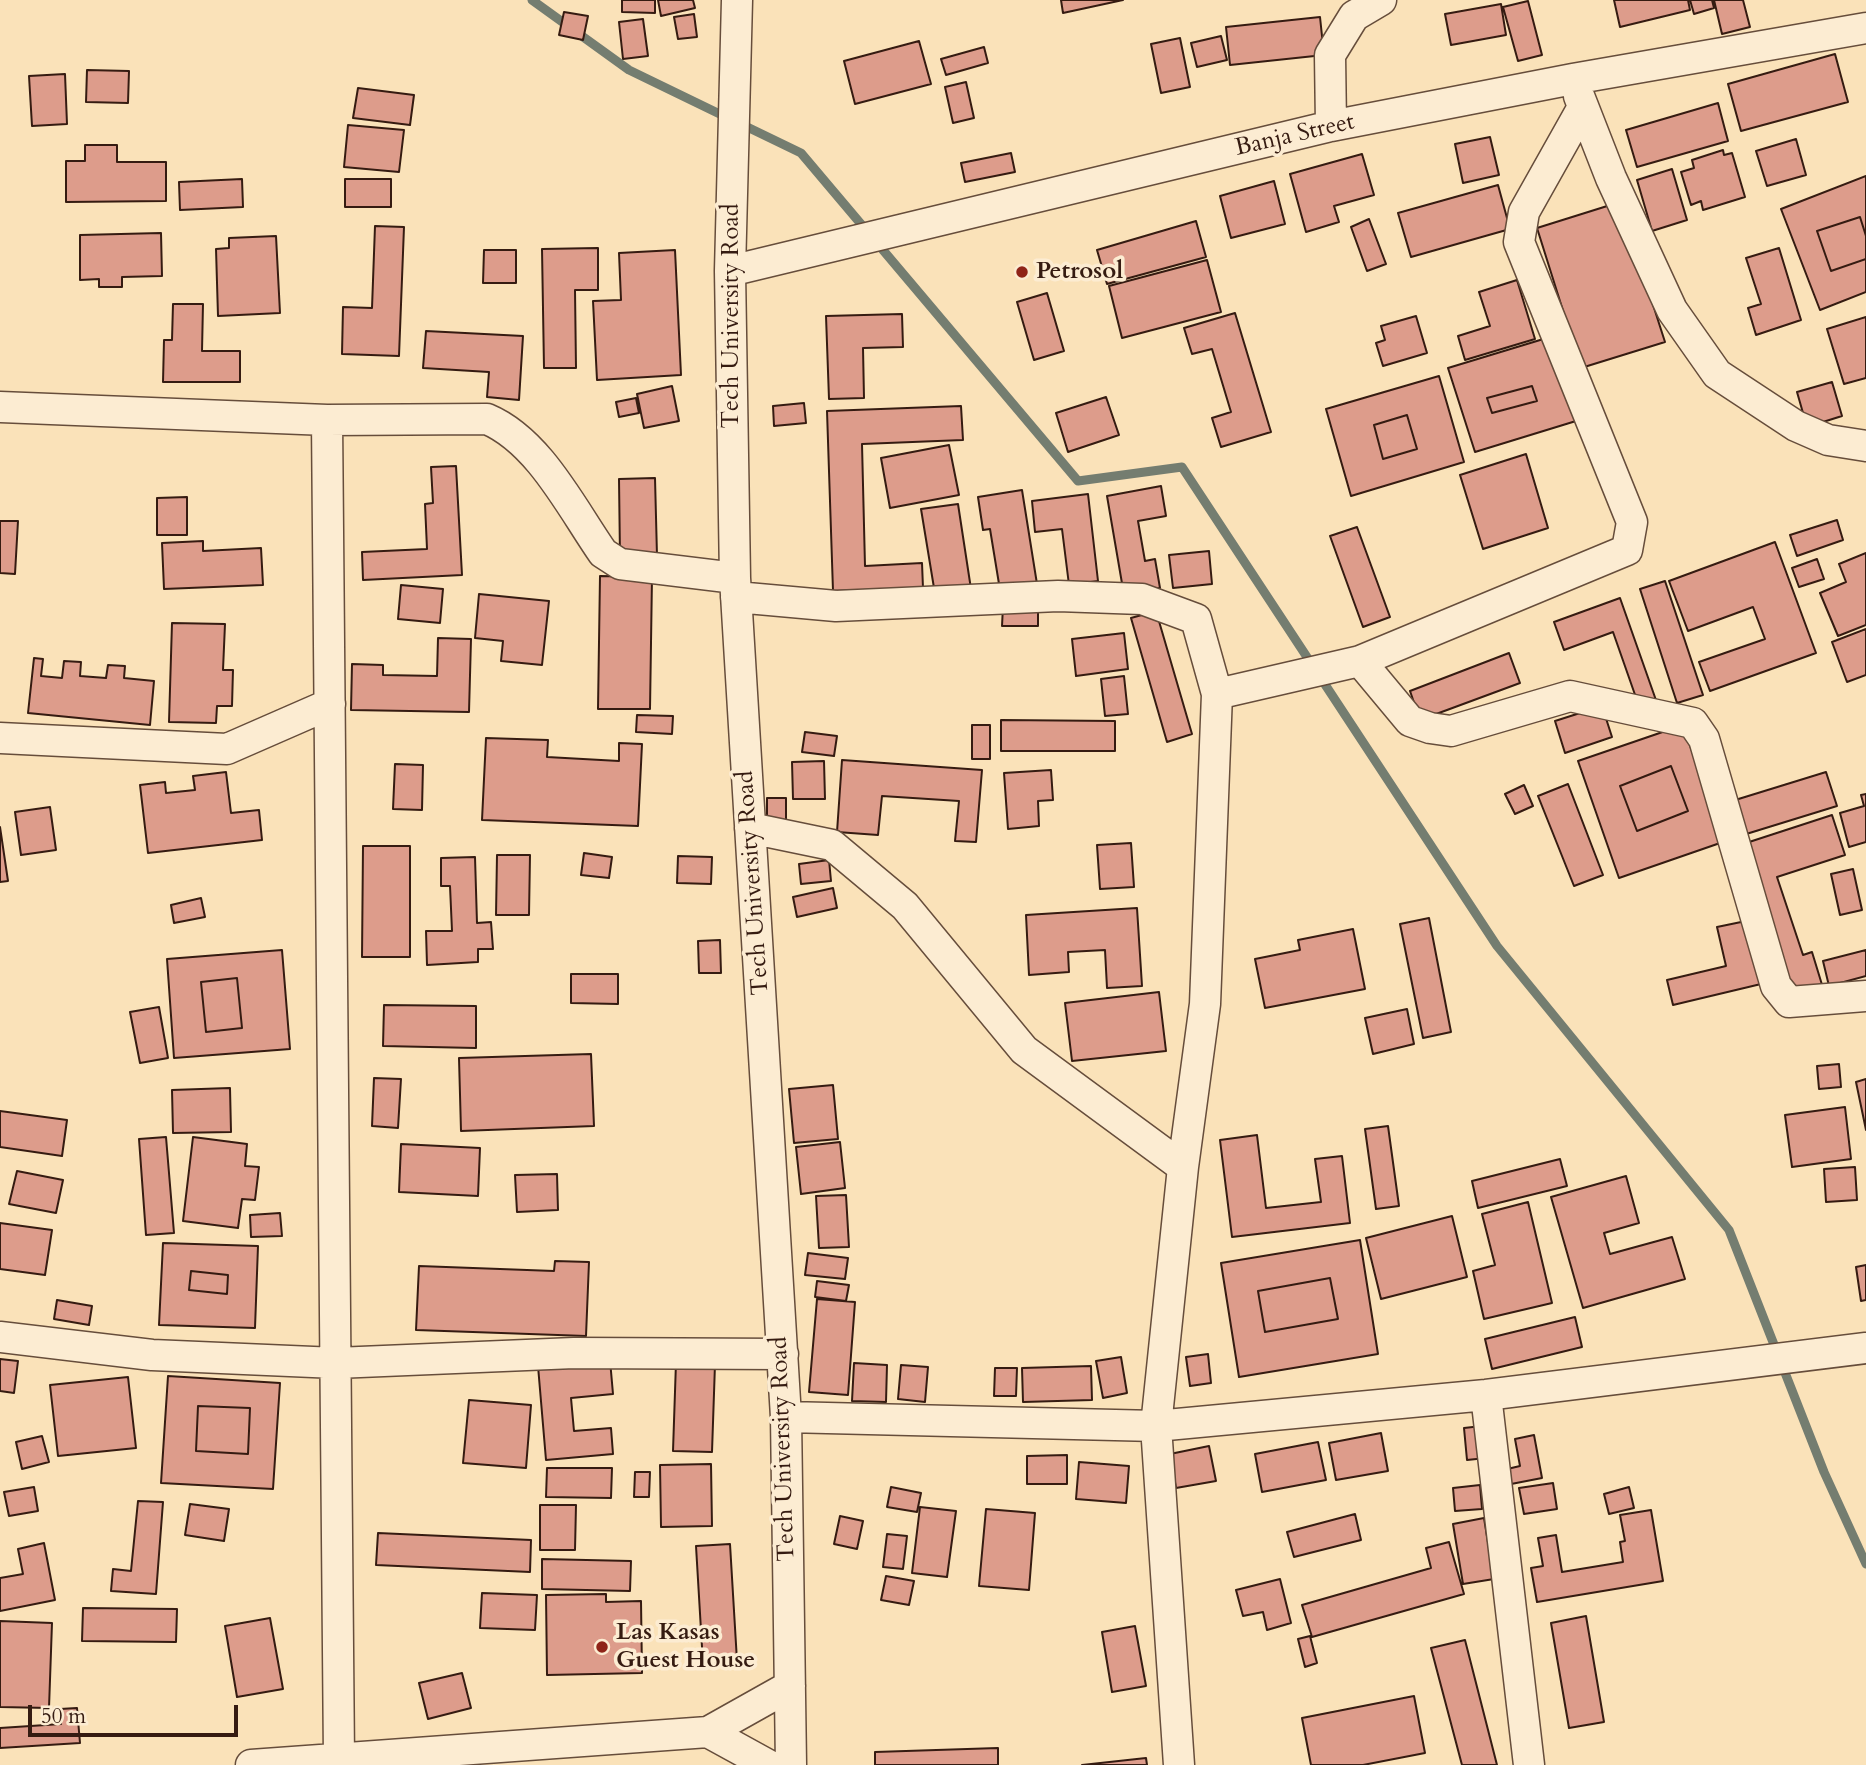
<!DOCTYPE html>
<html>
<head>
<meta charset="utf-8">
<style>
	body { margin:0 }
	#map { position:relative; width:1866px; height:1765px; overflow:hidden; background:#fae2b9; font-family:Cardo,serif }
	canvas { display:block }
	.scale { position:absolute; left:28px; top:1705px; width:210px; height:32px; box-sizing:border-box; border:4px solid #351b11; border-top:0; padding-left:9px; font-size:21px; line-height:24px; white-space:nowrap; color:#351b11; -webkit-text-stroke:5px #fcecd2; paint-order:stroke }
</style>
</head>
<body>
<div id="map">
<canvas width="1866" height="1765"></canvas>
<div class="scale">50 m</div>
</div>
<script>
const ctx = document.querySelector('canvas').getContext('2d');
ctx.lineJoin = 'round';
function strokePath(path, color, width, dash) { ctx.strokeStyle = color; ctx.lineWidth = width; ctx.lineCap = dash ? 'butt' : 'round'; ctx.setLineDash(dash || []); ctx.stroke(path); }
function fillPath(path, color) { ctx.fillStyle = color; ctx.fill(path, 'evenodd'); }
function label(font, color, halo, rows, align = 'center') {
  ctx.font = font + ' Cardo,serif'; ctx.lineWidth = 7; ctx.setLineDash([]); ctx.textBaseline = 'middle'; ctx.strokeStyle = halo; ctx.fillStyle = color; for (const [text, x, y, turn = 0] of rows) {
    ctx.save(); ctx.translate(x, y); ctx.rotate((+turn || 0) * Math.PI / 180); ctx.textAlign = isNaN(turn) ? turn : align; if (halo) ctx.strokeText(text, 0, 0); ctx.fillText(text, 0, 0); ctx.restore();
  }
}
strokePath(new Path2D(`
	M532 0 629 70 728 118
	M741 124 801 153 1078 481 1182 467 1497 946 1729 1230 1824 1472 1866 1564`), '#747d70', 9);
const building = new Path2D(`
	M622 0H655V13L622 12Z
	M658 0H693L695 8 661 16Z
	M1061 0H1123L1063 13Z
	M1614 0H1688L1690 10 1620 27Z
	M1690 0H1712L1714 8 1694 14Z
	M1714 0H1743L1750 27 1722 34Z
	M1528 1 1542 55 1518 61 1503 7Z
	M1501 4 1506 35 1451 45 1445 14Z
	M564 12 588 16 583 40 559 35Z
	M694 14 697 37 678 39 674 17Z
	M1320 17 1324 55 1230 65 1226 27Z
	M643 19 648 56 623 59 619 22Z
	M1221 36 1227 60 1197 67 1191 43Z
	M1180 38 1190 87 1161 93 1151 44Z
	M919 41 931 84 855 104 844 61Z
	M984 47 988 63 946 75 941 59Z
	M1835 54 1848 102 1741 131 1728 84Z
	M87 70 129 71 128 103 86 102Z
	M65 74 67 124 32 126 29 76Z
	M966 82 974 118 953 123 945 87Z
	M358 88 414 95 410 125 353 118Z
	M1718 103 1728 141 1637 167 1626 130Z
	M348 125 404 130 399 172 344 167Z
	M1490 137 1499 175 1463 183 1455 144Z
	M1796 139 1806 175 1767 186 1756 151Z
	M85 145H117V162H166V201L66 202V161H85Z
	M1723 150 1724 155 1732 153 1745 197 1703 210 1701 201 1691 205 1681 172 1694 168 1692 160Z
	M1011 153 1015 172 965 182 961 163Z
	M1362 154 1374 195 1334 206 1339 222 1306 232 1290 174Z
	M1672 169 1687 220 1652 231 1637 180Z
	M1866 176V236L1860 217 1817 231 1831 271 1866 259V292L1820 310 1781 209Z
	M242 179 243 207 180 210 179 182Z
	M345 179H391V207H345Z
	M1274 181 1285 224 1231 238 1220 196Z
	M1498 185 1510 229 1411 257 1398 213Z
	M1620 202 1665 342 1581 368 1537 228Z
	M1860 217 1866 236V259L1831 271 1817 231Z
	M1369 219 1386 264 1367 271 1351 227Z
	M1196 221 1206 257 1107 284 1097 250Z
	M375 226 404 227 399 356 342 354 343 307 372 308Z
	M161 233 162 276 122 277V287H99V279L80 280V235Z
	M276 236 280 313 218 316 216 249 229 248V238Z
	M598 248V290H575L576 368H544L542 249Z
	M1779 248 1801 320 1756 335 1748 308 1761 304 1746 258Z
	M484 250H516V283H483Z
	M675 250 681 375 597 380 593 301 621 300 619 253Z
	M1207 260 1221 312 1122 338 1109 286Z
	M1517 280 1535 339 1465 360 1458 336 1490 326 1479 292Z
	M1047 293 1064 351 1034 360 1017 302Z
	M173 304H203L202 351H240V382H163L164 340H172Z
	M1235 313 1271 432 1221 447 1212 418 1231 412 1212 349 1192 354 1184 328Z
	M902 314 903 347 863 348 864 398 829 399 826 316Z
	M1416 316 1427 353 1383 366 1376 343 1385 340 1381 326Z
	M1866 317V378L1844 384 1827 329Z
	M426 331 523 336 519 400 487 397 489 372 423 368Z
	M1550 337 1576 421 1475 452 1448 368ZM1532 386 1537 401 1492 413 1487 398Z
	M1439 376 1464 462 1351 496 1326 409ZM1407 415 1417 449 1383 459 1374 425Z
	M1832 382 1842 416 1807 427 1797 392Z
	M672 386 679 421 644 428 637 394Z
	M1532 386 1537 401 1492 413 1487 398Z
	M1106 397 1119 435 1068 452 1056 413Z
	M636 398 639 413 619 417 616 402Z
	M804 403 806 423 774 426 773 406Z
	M961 406 963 440 862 444 865 566 922 563 923 588 833 591 827 411Z
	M1407 415 1417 449 1383 459 1374 425Z
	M949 445 959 495 890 508 881 458Z
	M1526 454 1548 528 1483 549 1460 475Z
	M456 466 462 575 363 580 362 552 427 549 425 504 433 503 431 467Z
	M655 478 657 556 620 557 619 479Z
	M1161 486 1166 516 1138 521 1145 561 1155 559 1160 588 1124 595 1107 496Z
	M1022 490 1037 584 1000 590 990 529 983 530 978 497Z
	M1088 494 1098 581 1069 585 1062 529 1035 532 1032 501Z
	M187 497V535H157V498Z
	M958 504 971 589 935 594 921 509Z
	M1837 520 1843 540 1797 556 1790 535Z
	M0 521H18L15 574 0 573Z
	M1357 527 1390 617 1363 627 1330 536Z
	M203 541V551L261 548 263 585 164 589 162 543Z
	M1775 542 1816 653 1710 691 1699 662 1765 639 1753 607 1688 631 1669 581Z
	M1209 551 1212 584 1173 588 1169 555Z
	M1866 553V625L1838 636 1820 593 1846 582 1839 564Z
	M1817 559 1824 579 1799 587 1792 568Z
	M600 576 652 577 650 709H598Z
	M1665 581 1703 695 1677 703 1640 589Z
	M401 585 443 589 440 623 398 619Z
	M479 594 549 601 542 665 501 661 503 641 475 638Z
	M1620 598 1657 703 1640 709 1613 632 1564 650 1554 622Z
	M1003 606H1038V626H1002Z
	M1156 611 1192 734 1167 742 1131 618Z
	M172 623 225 624 223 670H233L232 706H217L216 723 169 722Z
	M1866 629V675L1847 682 1832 642Z
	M1124 633 1128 669 1076 676 1072 639Z
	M438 638 471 639 469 712 351 710 352 664 383 665V675L437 676Z
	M1509 653 1520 683 1420 720 1410 691Z
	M34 658 43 659 41 676 62 678 64 661 81 662 80 676 106 678 108 665 125 666 124 678 154 681 150 725 28 713Z
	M1124 676 1128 714 1105 716 1101 679Z
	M1602 706 1612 737 1565 753 1555 721Z
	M637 715 673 716 672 734 636 732Z
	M1001 720 1115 721V751H1001Z
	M972 725H990V759H972Z
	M1683 725 1723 842 1619 878 1578 761ZM1671 766 1688 811 1637 831 1620 786Z
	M805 732 837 736 834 756 802 752Z
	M486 738 548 740 547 757 619 761V743L642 744 638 826 482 820Z
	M842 760 982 770 976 842 955 841 959 801 882 796 878 835 837 832Z
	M824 761 825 799H793L792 762Z
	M395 764 423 765 422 810 393 809Z
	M1671 766 1688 811 1637 831 1620 786Z
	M1051 770 1053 800 1038 801 1039 826 1008 829 1004 773Z
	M226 772 231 813 259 810 262 840 148 853 140 785 165 782 166 793 195 790 193 776Z
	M1826 772 1837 806 1743 835 1732 801Z
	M1568 784 1603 875 1574 886 1538 796Z
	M1524 785 1533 806 1515 814 1505 794Z
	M1866 794V842L1849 847 1840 813 1864 806 1861 795Z
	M767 798H786V820H767Z
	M50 807 56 850 21 855 15 812Z
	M1832 815 1845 855 1777 877 1803 955 1812 952 1823 988 1792 997 1743 844Z
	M0 827 8 881 0 882Z
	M1131 843 1134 887 1100 889 1097 845Z
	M363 846H410V957H362Z
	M584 853 612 857 609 878 581 875Z
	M497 855H530L529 915H496Z
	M678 856 712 857 711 884 677 883Z
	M475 857 477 923 491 922 493 949H478V962L427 965 426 931H452L450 886H441V858Z
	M829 860 831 881 801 884 799 864Z
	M1853 869 1862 910 1840 915 1831 874Z
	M833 888 837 908 797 917 793 897Z
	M201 898 205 917 174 923 171 905Z
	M1137 908 1142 986 1107 988 1105 950 1068 952 1069 972 1029 975 1026 915Z
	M1429 918 1451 1032 1423 1038 1400 924Z
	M1746 921 1761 984 1673 1005 1667 980 1726 966 1717 927Z
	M1353 929 1365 989 1265 1008 1255 959 1300 950 1298 940Z
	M720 940 721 973H699L698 941Z
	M282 950 290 1049 174 1058 167 959ZM237 978 242 1028 206 1032 201 982Z
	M1866 950V976L1829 986 1823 961Z
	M571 974H618V1004L571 1003Z
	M237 978 242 1028 206 1032 201 982Z
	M1159 992 1166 1051 1072 1061 1065 1003Z
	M384 1005 476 1006V1048L383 1046Z
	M159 1007 168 1058 140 1063 130 1012Z
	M1407 1009 1414 1044 1373 1054 1365 1018Z
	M591 1054 594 1126 461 1131 459 1058Z
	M1839 1064 1841 1087 1819 1089 1817 1066Z
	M374 1078 401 1079 398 1128 372 1126Z
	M1866 1079V1130L1856 1082Z
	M833 1085 838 1139 794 1143 789 1089Z
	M230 1088 231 1132 173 1133 172 1090Z
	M1845 1107 1851 1159 1792 1167 1785 1115Z
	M0 1111 67 1120 62 1156 0 1147Z
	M1388 1126 1399 1206 1376 1209 1365 1129Z
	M1257 1135 1266 1208 1321 1202 1315 1159 1342 1156 1350 1223 1232 1237 1220 1140Z
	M166 1137 174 1233 146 1235 139 1139Z
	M193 1137 247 1144 245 1166 259 1167 255 1200 242 1199 238 1228 183 1221Z
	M840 1142 845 1188 801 1194 796 1147Z
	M401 1144 480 1148 478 1196 399 1192Z
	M1560 1159 1567 1186 1478 1208 1472 1181Z
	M1855 1167 1857 1200 1826 1202 1824 1169Z
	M17 1171 63 1180 56 1213 9 1204Z
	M557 1174 558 1210 517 1212 515 1175Z
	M1626 1176 1639 1223 1604 1233 1610 1254 1672 1237 1685 1279 1583 1308 1551 1197Z
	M846 1195 849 1247 819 1248 816 1196Z
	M1528 1202 1552 1303 1484 1319 1473 1271 1495 1265 1482 1214Z
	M280 1213 282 1236 251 1237 250 1215Z
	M1452 1216 1467 1277 1381 1299 1366 1238Z
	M0 1223 52 1230 45 1275 0 1269Z
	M1360 1240 1378 1354 1239 1377 1221 1263ZM1330 1278 1338 1319 1265 1332 1258 1291Z
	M163 1243 258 1246 255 1328 159 1325ZM191 1271 228 1275 227 1294 189 1290Z
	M808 1253 848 1258 845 1279 805 1275Z
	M555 1261 589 1262 586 1336 416 1330 419 1266 554 1271Z
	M1866 1265V1300L1861 1301 1856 1267Z
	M191 1271 228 1275 227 1294 189 1290Z
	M1330 1278 1338 1319 1265 1332 1258 1291Z
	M817 1281 849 1285 846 1301 815 1297Z
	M817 1299 855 1302 848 1395 809 1392Z
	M57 1300 92 1306 89 1325 54 1319Z
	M1575 1317 1582 1347 1492 1369 1485 1339Z
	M1208 1354 1211 1383 1190 1386 1186 1357Z
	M1121 1357 1127 1393 1103 1398 1096 1361Z
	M0 1359 18 1361 14 1393 0 1391Z
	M610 1360 613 1394 571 1398 574 1431 611 1428 613 1454 546 1460 538 1366Z
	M676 1362 715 1364 712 1452 673 1451Z
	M854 1363 887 1365 886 1402 852 1401Z
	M901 1365 928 1367 925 1402 898 1399Z
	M1091 1366 1092 1400 1023 1402 1022 1368Z
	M995 1368H1017L1016 1396H994Z
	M168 1376 280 1383 273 1489 161 1483ZM198 1406 250 1408 248 1454 196 1451Z
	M128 1377 136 1448 58 1456 50 1385Z
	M469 1400 531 1405 526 1468 463 1463Z
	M198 1406 250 1408 248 1454 196 1451Z
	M1482 1426 1486 1458 1467 1460 1464 1428Z
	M1381 1433 1388 1471 1336 1480 1329 1443Z
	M1534 1435 1542 1478 1506 1485 1503 1470 1520 1466 1515 1439Z
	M42 1436 49 1462 22 1469 16 1442Z
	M1318 1442 1326 1480 1262 1492 1255 1454Z
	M1209 1446 1216 1481 1176 1488 1170 1454Z
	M1067 1455V1484H1027V1456Z
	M1079 1462 1129 1466 1126 1503 1076 1499Z
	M711 1464 712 1526 661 1527 660 1465Z
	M547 1468H612L611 1498 546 1497Z
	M635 1472H650L649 1497H634Z
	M1553 1483 1557 1509 1524 1514 1519 1488Z
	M1480 1485 1482 1509 1455 1511 1453 1488Z
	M34 1487 38 1511 9 1516 4 1492Z
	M891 1487 921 1493 917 1512 887 1507Z
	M1629 1487 1634 1508 1609 1514 1604 1494Z
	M138 1501 163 1502 156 1594 111 1591 113 1569 131 1571Z
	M190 1504 229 1509 224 1541 185 1535Z
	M540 1505H576L575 1550H540Z
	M920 1507 956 1511 947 1577 912 1573Z
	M986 1509 1035 1513 1029 1590 979 1586Z
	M1651 1510 1663 1581 1537 1602 1531 1568 1543 1566 1538 1538 1556 1535 1562 1572 1623 1562 1620 1542 1625 1541 1620 1515Z
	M1355 1514 1361 1540 1294 1557 1287 1532Z
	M840 1516 863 1521 857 1549 834 1544Z
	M1484 1518 1494 1579 1463 1584 1453 1524Z
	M378 1533 531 1540 530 1572 376 1565Z
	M887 1534 907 1536 903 1569 883 1567Z
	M1449 1542 1464 1594 1312 1637 1302 1605 1431 1568 1426 1548Z
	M44 1543 55 1600 0 1611V1578L23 1574 18 1549Z
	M730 1544 737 1661 703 1664 696 1546Z
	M542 1559 631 1561 630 1591 542 1589Z
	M886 1576 914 1581 909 1605 881 1600Z
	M1280 1579 1291 1623 1267 1630 1263 1612 1243 1616 1236 1590Z
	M482 1593 537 1595 535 1630 480 1628Z
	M606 1594V1602L641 1601 642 1673 547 1675 546 1595Z
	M83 1608 177 1609 176 1642 82 1641Z
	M1586 1616 1604 1722 1569 1728 1551 1623Z
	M270 1618 283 1689 237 1697 225 1626Z
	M0 1621 52 1623 49 1708 0 1707Z
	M1135 1626 1146 1686 1112 1692 1102 1632Z
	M1310 1636 1317 1663 1305 1667 1298 1639Z
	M1465 1640 1497 1765H1462L1431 1648Z
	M462 1673 471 1708 428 1719 419 1683Z
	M1414 1696 1425 1753 1363 1765H1311L1302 1718Z
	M77 1708 80 1743 0 1748V1728L61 1724 60 1709Z
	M998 1748V1765H875V1752Z
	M1146 1758 1147 1765H1082Z`);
fillPath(building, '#dd9c8b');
strokePath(building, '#351b11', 2);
const minor = new Path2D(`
	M737 0 730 271 735 578 786 1417 791 1765
	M1579 96 1611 178 1672 310 1717 374 1796 426 1828 440 1866 446
	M1331 126 1330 55 1354 16 1381 0
	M730 271 1331 126 1573 79 1866 28
	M0 407 327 420 487 419C539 441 571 507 603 553L620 564 735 578
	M327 420 339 1758
	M736 597 836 606 1058 596 1142 599 1196 619 1217 694
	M1360 661 1410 721 1430 728 1451 731 1570 696 1693 723 1704 739 1776 986 1789 1002 1866 996
	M0 738 227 749 330 704
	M750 828 832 845 905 906 1024 1050 1183 1167
	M0 1337 152 1355 336 1363 574 1353 783 1354
	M1486 1395 1529 1765
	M786 1417 1156 1426 1486 1395 1866 1348
	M708 1732 768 1765
	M251 1765 708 1732 790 1686
	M1179 1765 1156 1426 1183 1167 1205 1004 1217 694 1360 661 1627 550 1632 522 1519 242 1524 212 1583 107`);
strokePath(minor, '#664d3b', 33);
strokePath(minor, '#fcecd2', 30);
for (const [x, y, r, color] of [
	[1022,272,7,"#8f2418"],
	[602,1647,7,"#8f2418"]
]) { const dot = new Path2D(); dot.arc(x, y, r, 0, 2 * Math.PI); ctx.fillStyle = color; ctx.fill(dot); strokePath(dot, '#fcecd2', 2.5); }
label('24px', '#351b11', '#fcecd2', [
	["Banja Street",1295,136,-13],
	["Tech University Road",732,316,-90],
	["Tech University Road",754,883,-94],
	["Tech University Road",784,1449,-92]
]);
label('bold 24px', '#351b11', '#fcecd2', [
	["Petrosol",1036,272],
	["Las Kasas",616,1633],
	["Guest House",616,1661]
], 'left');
</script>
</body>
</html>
